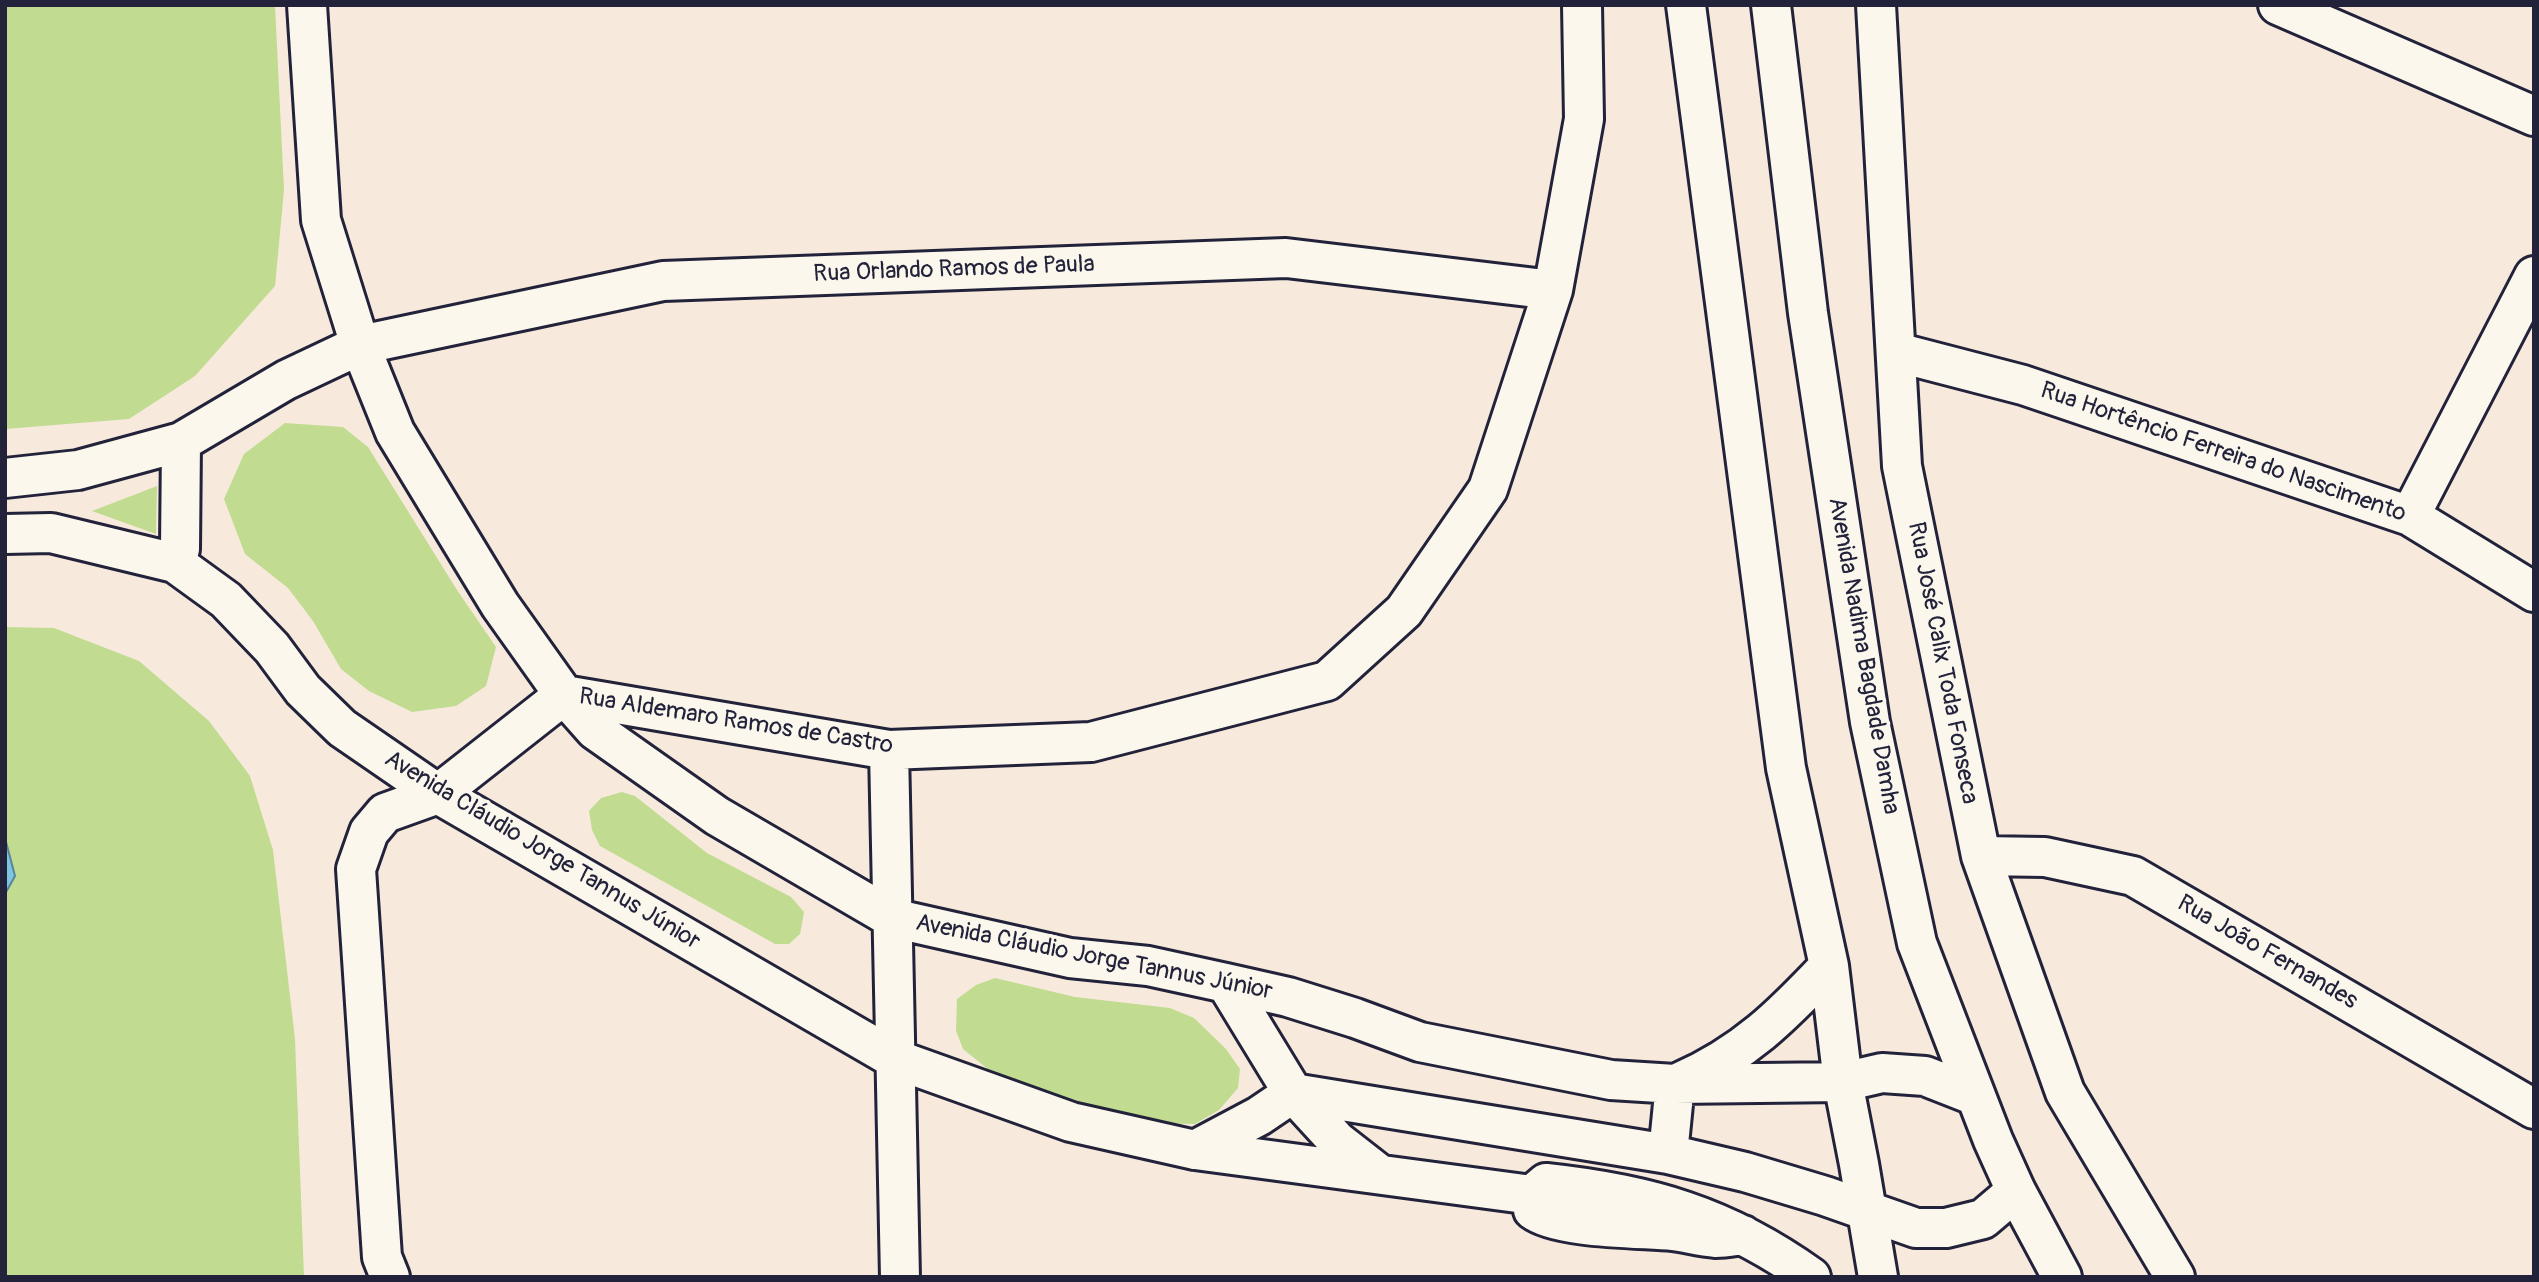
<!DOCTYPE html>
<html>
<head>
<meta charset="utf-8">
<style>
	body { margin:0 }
	#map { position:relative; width:2539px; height:1282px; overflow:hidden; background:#f7eadc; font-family:Pangolin,sans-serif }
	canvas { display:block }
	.frame { position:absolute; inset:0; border:7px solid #22223b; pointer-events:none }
</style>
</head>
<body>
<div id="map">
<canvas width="2539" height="1282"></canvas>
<div class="frame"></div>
</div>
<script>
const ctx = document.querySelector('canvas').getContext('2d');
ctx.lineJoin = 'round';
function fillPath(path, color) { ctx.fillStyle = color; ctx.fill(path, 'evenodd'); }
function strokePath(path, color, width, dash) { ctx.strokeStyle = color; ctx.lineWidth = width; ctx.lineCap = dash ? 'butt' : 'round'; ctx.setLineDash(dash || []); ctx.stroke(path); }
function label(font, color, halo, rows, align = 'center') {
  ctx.font = font + ' Pangolin,sans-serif'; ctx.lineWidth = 7; ctx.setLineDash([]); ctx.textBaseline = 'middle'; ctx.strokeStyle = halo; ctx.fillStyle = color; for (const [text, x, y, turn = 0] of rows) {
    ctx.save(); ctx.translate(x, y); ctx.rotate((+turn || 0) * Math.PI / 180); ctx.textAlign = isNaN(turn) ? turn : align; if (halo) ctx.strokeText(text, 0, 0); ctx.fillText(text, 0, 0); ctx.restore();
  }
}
fillPath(new Path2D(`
	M5 5H275L284 190 275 286 195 376 129 419 5 429Z
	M285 423 343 427 368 447 457 590 496 647 486 686 456 706 412 712 369 691 341 669 313 621 288 588 245 554 224 499 244 454Z
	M157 486 156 534 92 511Z
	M5 627 54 628 139 661 209 721 250 776 273 850 295 1039 304 1277H5Z
	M622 792 635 796 707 853 791 897 804 912 800 934 789 944H775L600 846 592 830 589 811 601 798Z
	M995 978 1075 997 1170 1008 1194 1018 1226 1049 1240 1069 1238 1088 1219 1110 1195 1124 1153 1123 999 1078 963 1049 956 1031 957 999 976 985Z`), '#c1db91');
const water = new Path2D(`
	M5 838 15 876 5 894Z`);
fillPath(water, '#7ec5de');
strokePath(water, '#59849d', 2);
const minor = new Path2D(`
	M307 5 321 220 360 345 663 281 1286 258 1553 290
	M1686 5 1786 768 1829 966 1843 1082 1859 1164 1878 1277
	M1771 5 1808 313 1870 722 1917 943 1993 1140 2016 1191 2062 1277
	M1876 5 1902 466 1981 856 2065 1092 2175 1277
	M2278 5 2534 116
	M1896 352 2023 385 2410 516 2534 592
	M5 478 78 470 181 442 286 380 360 345 395 432 500 605 564 695 595 730 717 816 892 918 1070 958 1148 966 1226 983 1288 997 1355 1018 1420 1042 1611 1080 1675 1084 1843 1082 1882 1073 1925 1076 1976 1096
	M2410 516 2534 276
	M5 534 51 533 175 563 226 600 272 648 303 690 342 728 438 794 895 1059 1071 1122 1195 1150 1532 1195
	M175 563 180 549 181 442
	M889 750 900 1277
	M1981 856 2045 857 2133 876 2534 1109
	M1226 983 1293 1093 1337 1141 1378 1173
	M1680 1082C1744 1054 1782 1016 1829 966
	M1195 1150 1259 1116 1293 1093 1668 1154 1745 1172 1825 1196 1916 1228H1946L1983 1219 2016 1191
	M1668 1154 1675 1084
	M1743 1235C1735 1236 1725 1238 1716 1238 1702 1237 1687 1233 1673 1231 1640 1228 1558 1229 1533 1210L1532 1195 1546 1183C1649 1194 1726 1216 1811 1277
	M390 1277 382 1257 356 869 369 832 385 813 438 794 564 695 889 750 1091 742 1327 681 1404 611 1488 489 1553 290 1584 119 1582 5`);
strokePath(minor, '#22223b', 44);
strokePath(minor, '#fbf7ec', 38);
label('24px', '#22223b', '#fbf7ec', [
	["Rua Orlando Ramos de Paula",954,270,-2],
	["Rua Hortêncio Ferreira do Nascimento",2223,453,19],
	["Avenida Nadima Bagdade Damha",1863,656,80],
	["Rua José Calix Toda Fonseca",1942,663,79],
	["Rua Aldemaro Ramos de Castro",736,722,9],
	["Avenida Cláudio Jorge Tannus Júnior",542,851,31],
	["Rua João Fernandes",2267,953,30],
	["Avenida Cláudio Jorge Tannus Júnior",1094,958,11]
]);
</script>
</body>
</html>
